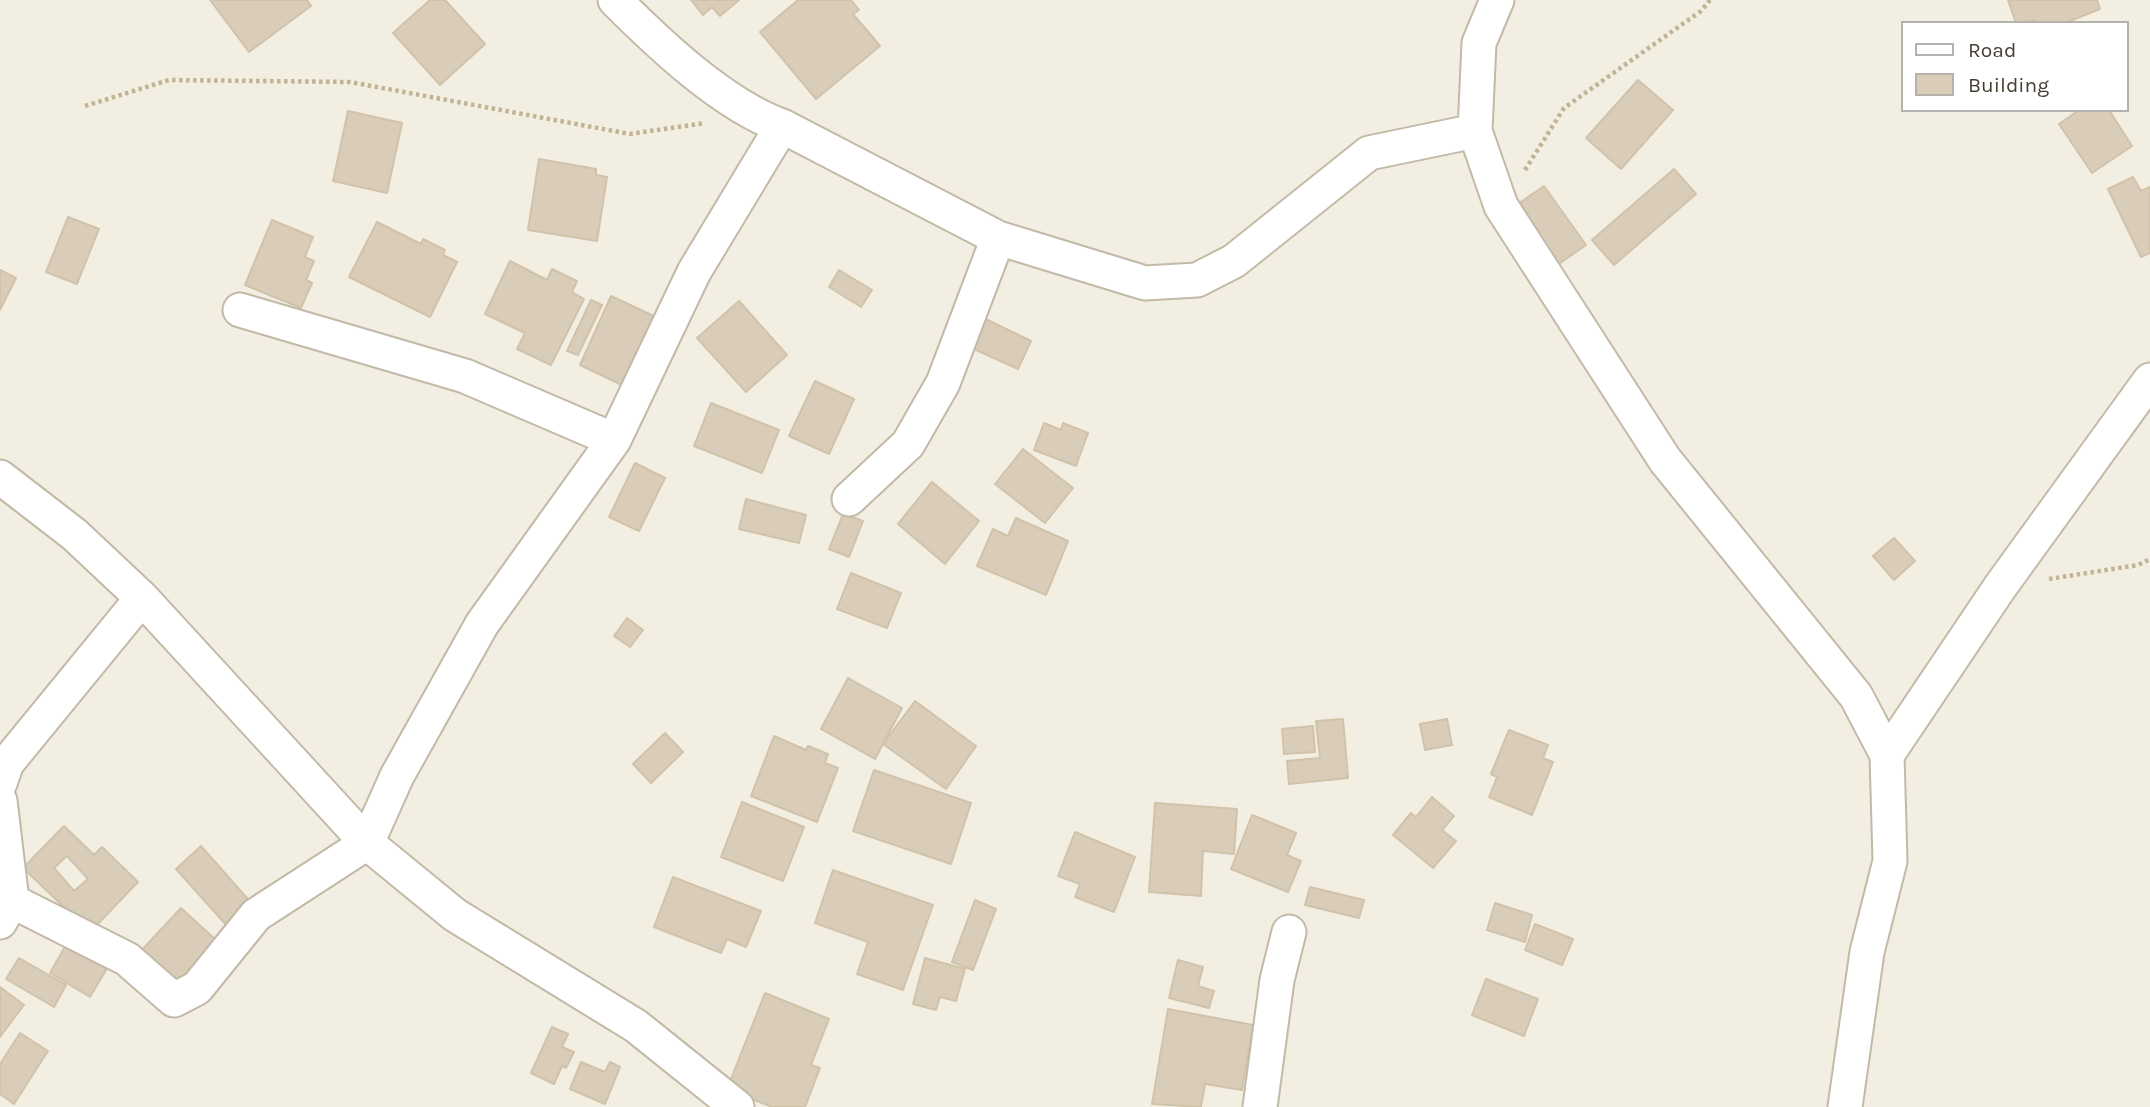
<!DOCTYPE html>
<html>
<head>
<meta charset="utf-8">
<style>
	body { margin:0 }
	#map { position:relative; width:2150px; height:1107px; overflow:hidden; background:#f3eee2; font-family:Karla,sans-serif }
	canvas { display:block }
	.legend { position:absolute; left:1901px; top:21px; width:228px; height:91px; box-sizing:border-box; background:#fff; border:2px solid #b5b2ad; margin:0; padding:9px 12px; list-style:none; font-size:21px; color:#453e32 }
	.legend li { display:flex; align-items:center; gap:14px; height:35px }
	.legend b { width:35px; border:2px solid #b5b2ad }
</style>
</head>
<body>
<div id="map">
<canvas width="2150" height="1107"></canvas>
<ul class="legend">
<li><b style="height:9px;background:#fff"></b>Road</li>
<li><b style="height:19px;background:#d9cdba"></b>Building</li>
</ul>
</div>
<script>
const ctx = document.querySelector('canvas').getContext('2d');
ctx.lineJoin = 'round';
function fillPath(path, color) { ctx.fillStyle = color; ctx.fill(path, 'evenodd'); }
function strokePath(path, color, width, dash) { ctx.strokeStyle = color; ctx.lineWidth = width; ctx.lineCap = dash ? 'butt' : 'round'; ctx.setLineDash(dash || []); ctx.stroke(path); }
const building = new Path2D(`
	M210 0H307L311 6 249 52Z
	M430 0H445L485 44 440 85 393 33Z
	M691 0H739L720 16 712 7 703 15Z
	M798 0H851L859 10 853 14 880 46 816 99 760 32Z
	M2008 0H2097L2100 9 2065 23H2036L2035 20 2016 23Z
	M1638 80 1673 110 1621 169 1586 138Z
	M2079 110H2109L2132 146 2092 173 2059 124Z
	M348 111 402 123 387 193 333 181Z
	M539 159 596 169V175L607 177 597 241 528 230Z
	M1674 169 1696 194 1614 265 1592 240Z
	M2133 177 2141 191 2150 187V253L2141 257 2108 189Z
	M1544 186 1586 245 1556 266 1515 206Z
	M68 217 99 229 77 284 46 272Z
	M272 220 313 237 305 257 314 261 306 280 312 283 301 308 245 285Z
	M377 222 421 244 423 239 445 250 443 255 457 262 430 317 349 277Z
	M510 261 547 280 552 269 577 281 572 292 584 299 551 365 517 349 525 333 485 314Z
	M0 270 16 278 0 310Z
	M839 270 872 290 861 307 829 287Z
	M611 296 658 318 626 387 580 365Z
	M591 300 602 305 578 355 567 351Z
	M739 301 787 355 746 392 697 338Z
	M977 315 1031 341 1018 369 963 344Z
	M815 381 854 399 829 454 789 436Z
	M711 403 779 430 762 473 694 446Z
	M1044 423 1061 430 1063 423 1088 433 1076 466 1034 450Z
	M1023 449 1073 488 1045 523 995 484Z
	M635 463 665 478 639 531 609 517Z
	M932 482 979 521 945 564 898 524Z
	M746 499 806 515 799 543 739 529Z
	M843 514 863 521 849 557 829 549Z
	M1016 518 1068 541 1046 595 977 566 993 529 1008 536Z
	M1894 538 1915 561 1894 580 1873 556Z
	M851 573 901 593 887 628 837 609Z
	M627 618 643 630 630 647 614 636Z
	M848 678 902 708 875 759 821 729Z
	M915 701 976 746 946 789 883 744Z
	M1343 719 1348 778 1289 784 1287 761 1320 758 1316 721Z
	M1447 719 1452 745 1425 750 1420 724Z
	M1313 726 1315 752 1284 754 1282 729Z
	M1509 730 1548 745 1543 758 1553 762 1532 815 1489 797 1497 777 1491 774Z
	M665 733 683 752 651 783 633 764Z
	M774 736 806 750 808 746 828 754 825 763 838 768 817 822 751 796Z
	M874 770 971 803 951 864 853 831Z
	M1432 797 1454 816 1442 830 1456 841 1433 868 1393 835 1411 813 1416 817Z
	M742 802 804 827 783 881 721 857Z
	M1155 803 1237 809 1234 854 1203 851 1201 896 1149 892Z
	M1252 815 1296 833 1287 855 1301 861 1288 892 1231 869Z
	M64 826 94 855 102 847 138 882 90 932 23 868ZM67 856 88 879 74 891 54 868Z
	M1075 832 1135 857 1114 912 1075 897 1080 884 1058 876Z
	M201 846 254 906 229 928 176 869Z
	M833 870 933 905 903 990 857 974 868 942 815 923Z
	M673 877 761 911 746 947 727 939 721 953 654 927Z
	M1310 887 1364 900 1359 918 1305 905Z
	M975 900 996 909 973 970 952 962Z
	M1495 903 1532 915 1525 942 1487 930Z
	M181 908 216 940 175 986 139 953Z
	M1535 924 1573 939 1562 965 1525 950Z
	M71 936 112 960 90 997 50 973Z
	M19 958 66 985 54 1007 6 979Z
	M925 958 965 969 956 1001 940 997 936 1010 913 1004Z
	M1178 960 1203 967 1198 986 1214 991 1209 1008 1169 998Z
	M1486 979 1538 999 1524 1036 1472 1015Z
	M0 987 24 1005 0 1037Z
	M765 993 829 1019 811 1065 820 1068 805 1107H772L727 1089Z
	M1168 1009 1253 1025 1242 1090 1205 1084 1201 1107 1152 1104Z
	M552 1027 568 1034 562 1047 574 1052 566 1068 562 1066 554 1084 531 1073Z
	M20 1033 48 1051 14 1104 0 1094V1064Z
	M581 1062 605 1072 610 1062 620 1067 605 1104 570 1089Z`);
fillPath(building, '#d9cdba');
strokePath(building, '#d1c2aa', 2);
const minor = new Path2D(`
	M615 0C659 44 723 105 782 126L998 238 1145 283 1197 280 1234 261 1369 153 1475 131
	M1497 0 1479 43 1475 131 1501 206 1665 460 1856 696 1887 755 1890 861 1867 952 1845 1107
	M240 310 465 376 614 440
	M0 477 75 535 142 598 367 843 455 915 636 1026 737 1107
	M849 499 908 444 943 383 998 238
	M1887 755 2000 587 2150 380
	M0 783 7 763 142 598
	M0 801 12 901 0 922
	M12 901 127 959 174 1000 197 988 256 915 367 843 397 776 482 624 614 440 694 272 782 126
	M1260 1107 1277 980 1289 932`);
strokePath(minor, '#c2b9a7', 37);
strokePath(new Path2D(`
	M85 106 169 80 350 82 630 134 705 123
	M1525 170 1564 108 1701 11 1710 0
	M2049 579 2138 565 2150 559`), '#c2b394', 4.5, [3.5, 3.5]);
strokePath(minor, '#fff', 33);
</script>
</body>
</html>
